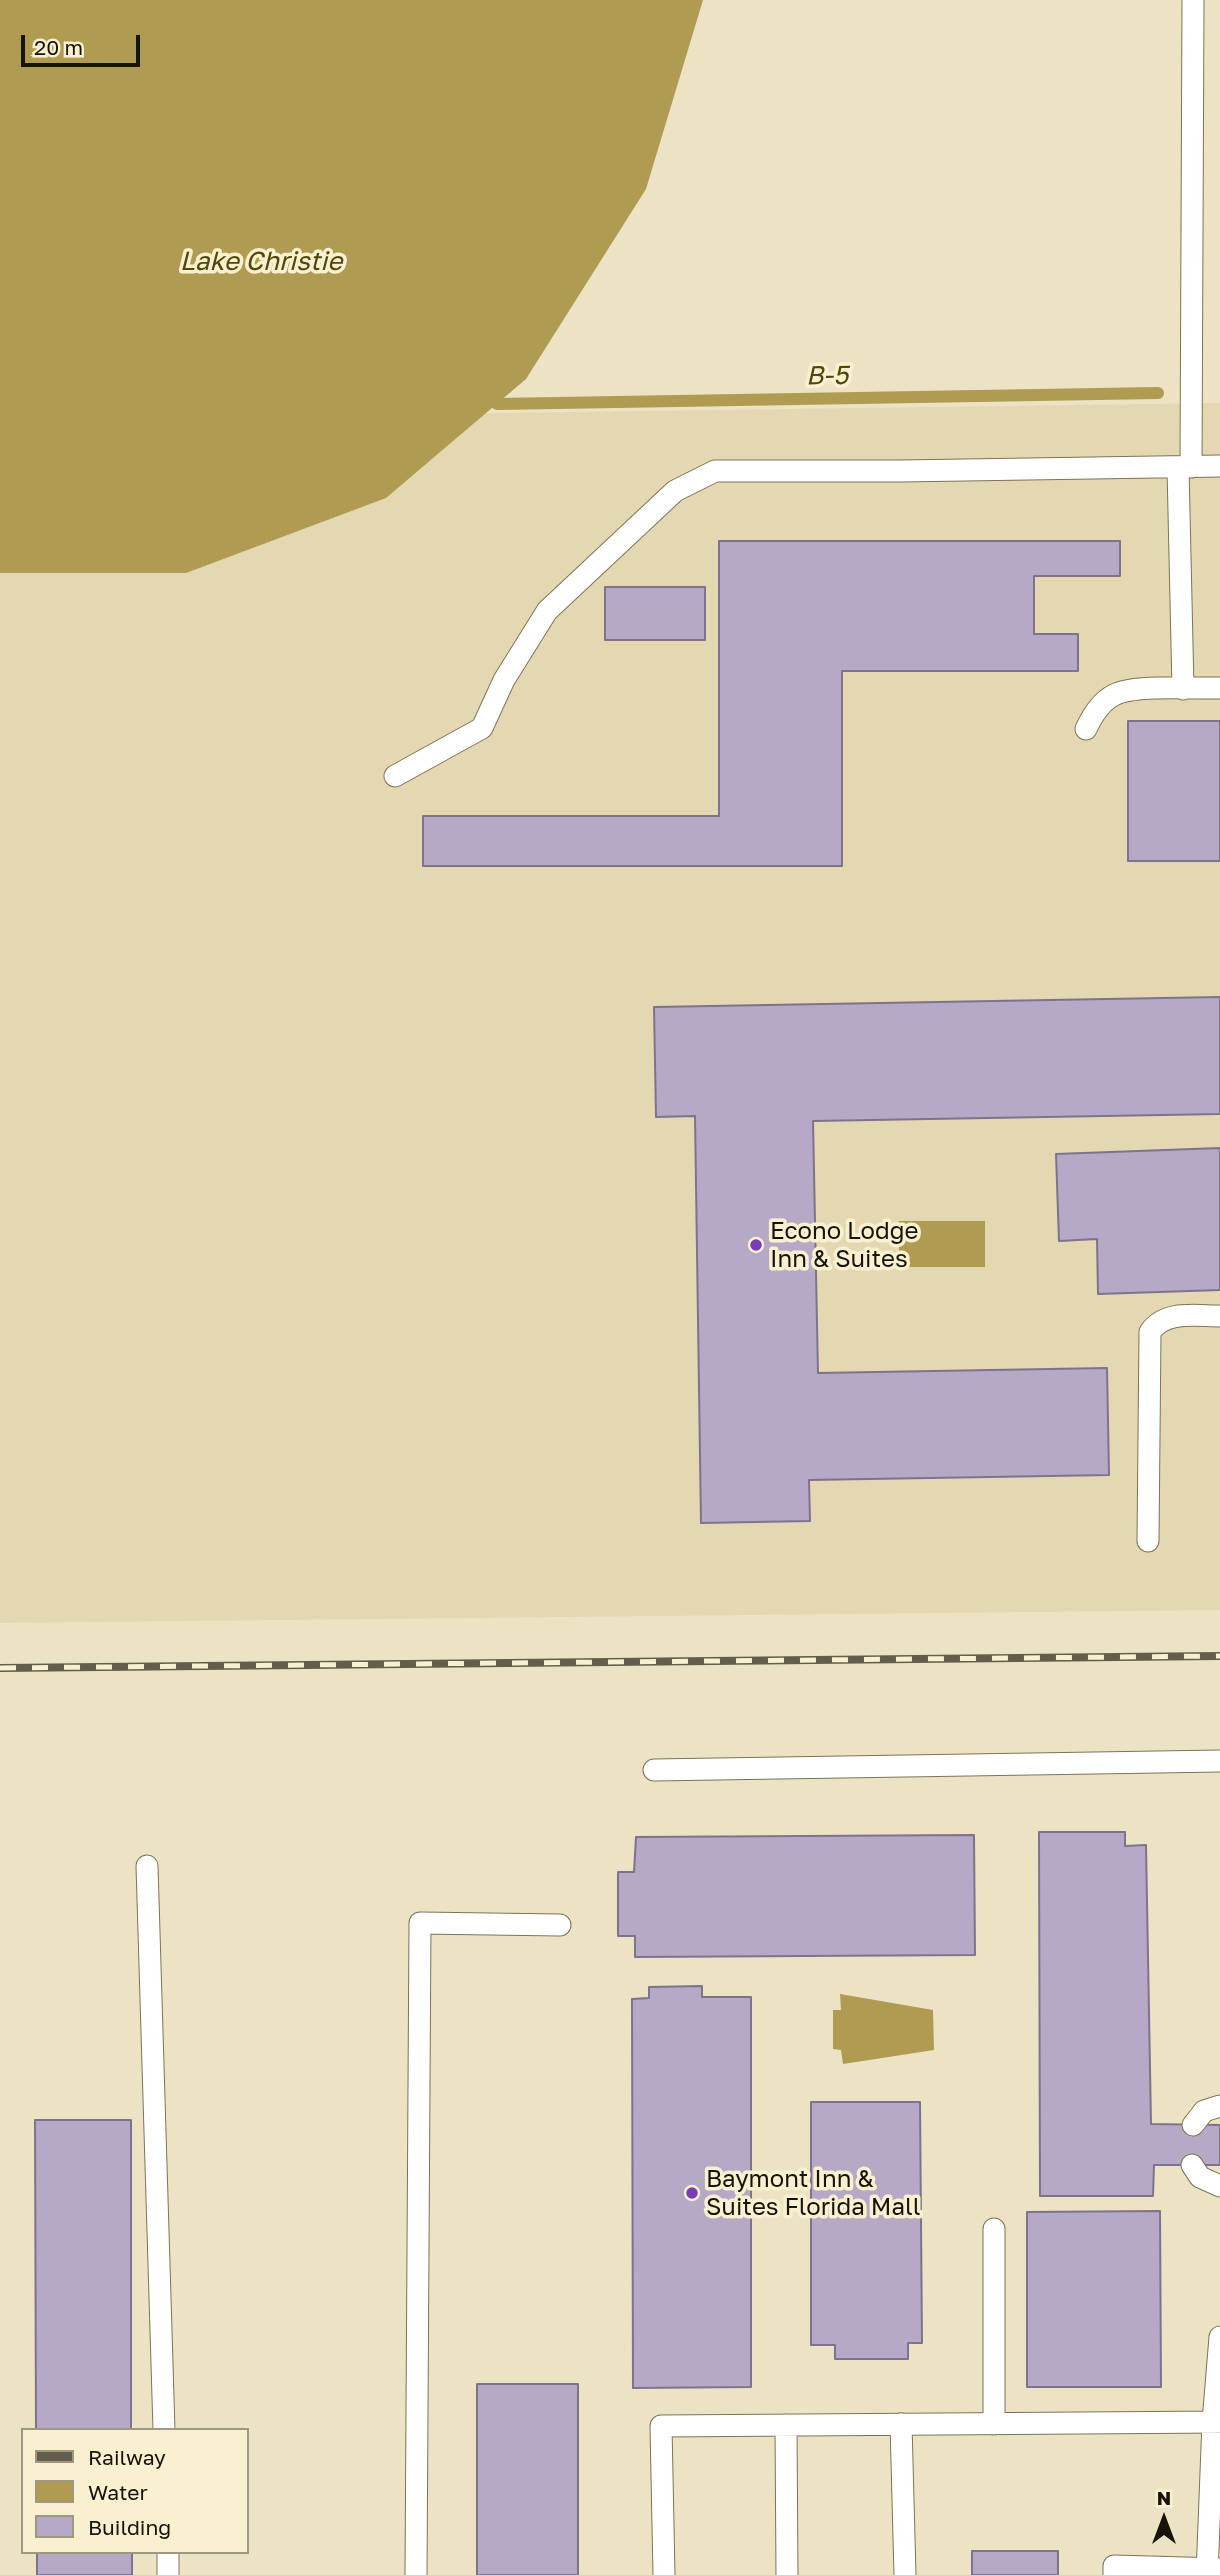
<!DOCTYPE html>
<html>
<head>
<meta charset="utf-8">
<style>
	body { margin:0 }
	#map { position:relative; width:1220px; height:2575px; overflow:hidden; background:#ebe3c3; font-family:"Golos Text",sans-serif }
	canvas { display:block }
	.legend { position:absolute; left:21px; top:2428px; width:228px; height:126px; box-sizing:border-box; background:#f9f0d0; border:2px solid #9e9880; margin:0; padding:9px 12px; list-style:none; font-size:21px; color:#161308 }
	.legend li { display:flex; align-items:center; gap:14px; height:35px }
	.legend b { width:35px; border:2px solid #9e9880 }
	.north { position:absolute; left:1129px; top:2484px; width:70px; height:70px; -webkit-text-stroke:5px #f9f0d0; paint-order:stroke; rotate:0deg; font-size:19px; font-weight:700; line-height:28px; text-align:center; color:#161308 }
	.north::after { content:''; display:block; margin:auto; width:24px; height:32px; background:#161308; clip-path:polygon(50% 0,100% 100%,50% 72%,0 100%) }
	.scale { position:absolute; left:21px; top:35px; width:119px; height:32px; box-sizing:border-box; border:4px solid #161308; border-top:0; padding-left:9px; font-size:21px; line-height:24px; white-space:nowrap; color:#161308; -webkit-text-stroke:5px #f9f0d0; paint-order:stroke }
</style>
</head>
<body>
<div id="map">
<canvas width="1220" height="2575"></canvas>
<ul class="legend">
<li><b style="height:9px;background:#635e4b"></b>Railway</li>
<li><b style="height:19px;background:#af9b51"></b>Water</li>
<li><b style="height:19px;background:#b5a9c6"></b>Building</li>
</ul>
<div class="north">N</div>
<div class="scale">20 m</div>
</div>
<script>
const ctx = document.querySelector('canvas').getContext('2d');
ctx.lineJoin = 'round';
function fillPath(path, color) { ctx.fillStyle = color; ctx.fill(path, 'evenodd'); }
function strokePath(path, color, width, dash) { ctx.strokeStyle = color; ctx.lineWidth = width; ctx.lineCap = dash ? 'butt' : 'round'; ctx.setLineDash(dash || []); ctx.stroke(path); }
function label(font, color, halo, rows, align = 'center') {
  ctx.font = font + ' "Golos Text",sans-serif'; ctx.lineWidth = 7; ctx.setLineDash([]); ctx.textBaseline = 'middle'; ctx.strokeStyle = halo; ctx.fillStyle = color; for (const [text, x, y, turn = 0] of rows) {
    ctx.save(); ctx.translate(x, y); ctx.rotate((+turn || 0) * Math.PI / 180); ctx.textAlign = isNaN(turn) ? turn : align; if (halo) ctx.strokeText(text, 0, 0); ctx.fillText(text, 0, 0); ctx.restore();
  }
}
fillPath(new Path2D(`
	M1220 403V1610L0 1623V420Z`), '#e3d8b1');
fillPath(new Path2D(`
	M0 0H703L646 189 526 379 386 498 186 573H0Z
	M899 1221H985V1267H899Z
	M840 1994 933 2010 934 2050 843 2064 841 2050 833 2049V2010H841Z`), '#af9b51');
strokePath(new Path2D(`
	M497 404 1158 393`), '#af9b51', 12);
const building = new Path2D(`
	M719 541H1120V576H1034V634H1078V671H842V866H423V816H719Z
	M605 587H705V640H605Z
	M1128 721H1220V861H1128Z
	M1220 997V1114L813 1121 818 1373 1107 1368 1109 1475 809 1480 810 1521 701 1523 695 1116 656 1117 654 1007Z
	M1220 1148V1290L1098 1294 1097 1239 1059 1241 1056 1154Z
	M1039 1832H1125V1846L1146 1845 1151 2124 1220 2125V2165H1154L1153 2196H1040Z
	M974 1835 975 1955 635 1957V1936H618V1872H634L636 1837Z
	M702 1986V1997H751V2387L633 2388 632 1999 649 1998V1987Z
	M811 2102H920L922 2343H908V2359H835V2345H811Z
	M35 2120H131V2430H36Z
	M1160 2211 1161 2387H1027V2212Z
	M477 2384H578V2575H477Z
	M972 2551H1058V2575H972Z
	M37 2552H132V2575H37Z`);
fillPath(building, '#b5a9c6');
strokePath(building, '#7e738e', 2);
const service = new Path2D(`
	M1191 467 1193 0
	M1178 468 1183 689
	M1086 729C1092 716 1100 702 1114 695 1135 684 1194 689 1220 688
	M395 776 482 728 504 680 547 611 675 491 715 471H901L1220 466
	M1148 1541 1150 1332C1165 1310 1195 1316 1220 1316
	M654 1770 1220 1761
	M147 1866 164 2430
	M1193 2125 1204 2111 1220 2106
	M1192 2165 1200 2177 1220 2186
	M901 2424 905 2575
	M994 2424V2229
	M786 2425 787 2575
	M168 2552V2575
	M416 2575 420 1923 560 1925
	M664 2575 661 2426 1220 2422
	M1114 2575V2566L1220 2569
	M1207 2575 1213 2422 1220 2337`);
strokePath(service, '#7c7457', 23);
strokePath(service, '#fff', 21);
const rail = new Path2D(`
	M0 1668 1220 1656`);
strokePath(rail, '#635e4b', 8);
strokePath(rail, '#f9f0d0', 5, [16]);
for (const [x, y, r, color] of [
	[756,1245,7,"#793cb2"],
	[692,2193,7,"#793cb2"]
]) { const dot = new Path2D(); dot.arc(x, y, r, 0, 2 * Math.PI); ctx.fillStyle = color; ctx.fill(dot); strokePath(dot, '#f9f0d0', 2.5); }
label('24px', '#161308', '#f9f0d0', [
	["Econo Lodge",770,1231],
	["Inn & Suites",770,1259],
	["Baymont Inn &",706,2179],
	["Suites Florida Mall",706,2207]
], 'left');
label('italic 26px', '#54460a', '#f9f0d0', [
	["Lake Christie",261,262],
	["B-5",827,376,-1]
]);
</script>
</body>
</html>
